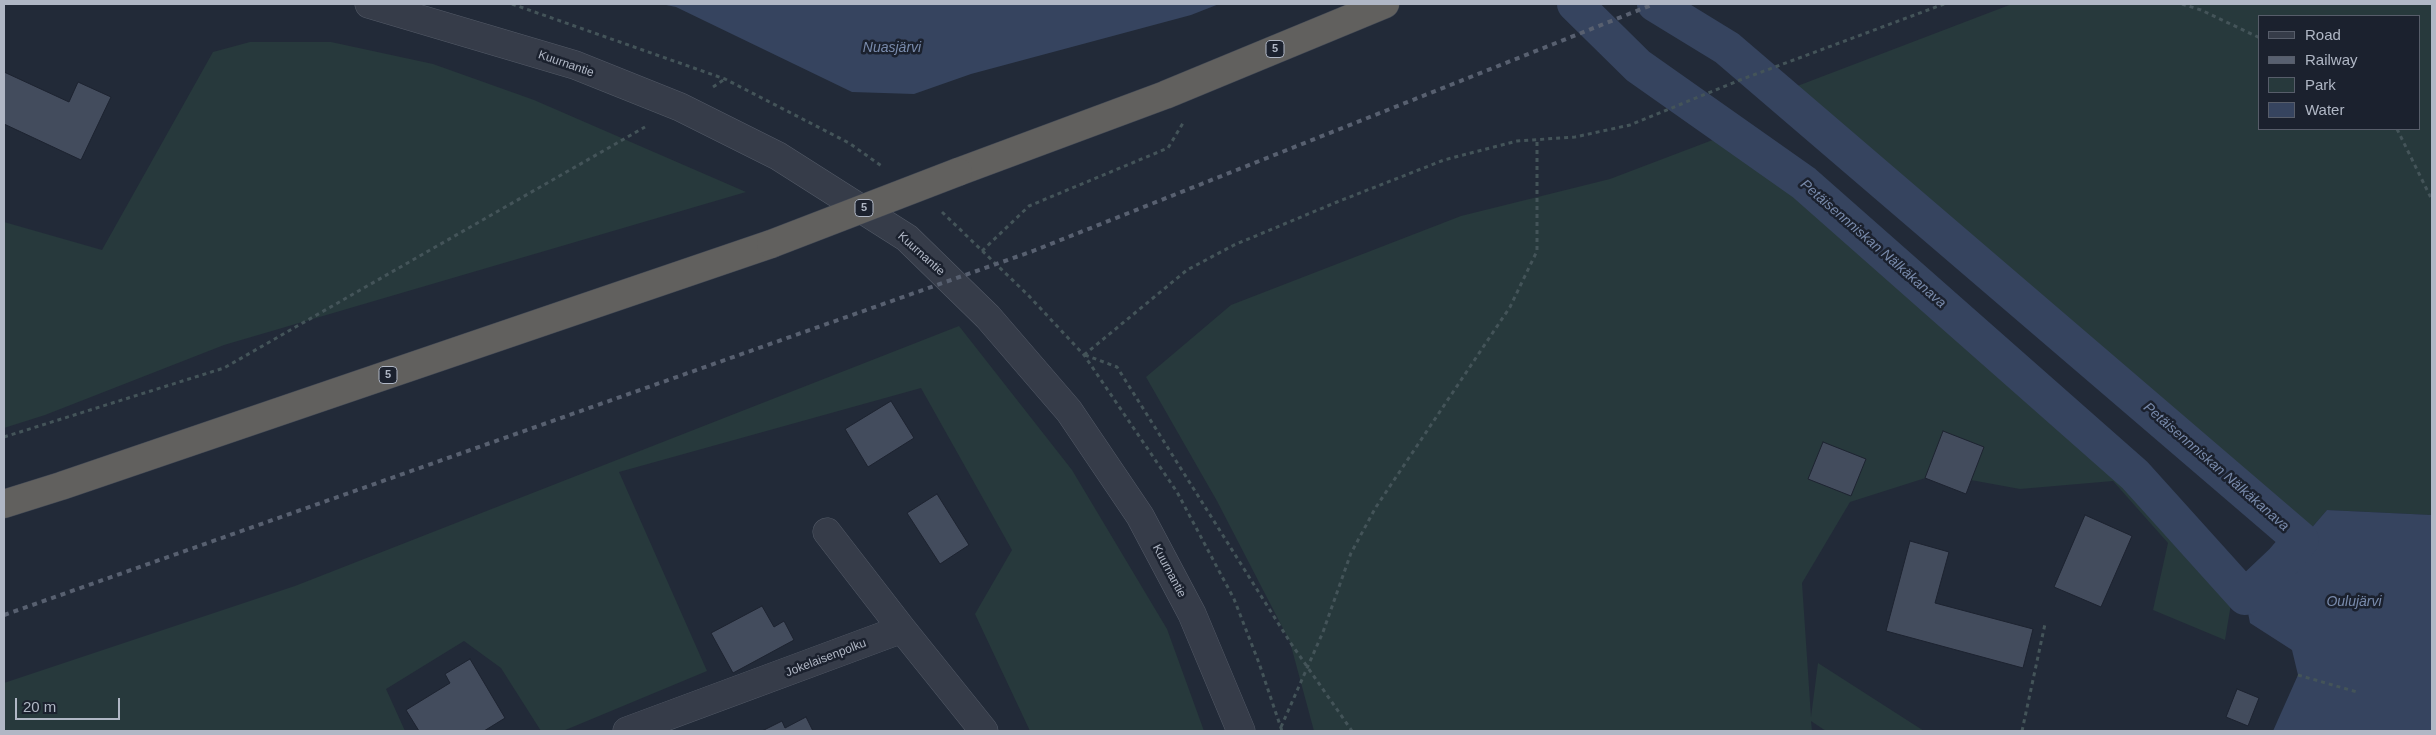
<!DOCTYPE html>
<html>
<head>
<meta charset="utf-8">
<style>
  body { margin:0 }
  #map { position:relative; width:2436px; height:735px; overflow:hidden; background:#222a38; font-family:Arial,sans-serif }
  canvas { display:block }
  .frame { position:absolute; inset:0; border:5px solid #b0b7c5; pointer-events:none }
  .legend { position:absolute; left:2258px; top:15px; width:162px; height:115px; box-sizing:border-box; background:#1b212e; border:1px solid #575d6a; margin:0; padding:6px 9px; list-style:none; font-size:15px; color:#b0b7c5 }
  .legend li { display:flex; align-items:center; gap:10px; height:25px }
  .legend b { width:25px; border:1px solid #575d6a }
  .scale { position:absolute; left:15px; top:698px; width:105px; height:22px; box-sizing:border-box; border:2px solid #b0b7c5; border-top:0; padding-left:6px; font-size:15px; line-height:18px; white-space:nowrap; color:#b0b7c5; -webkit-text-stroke:4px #1b212e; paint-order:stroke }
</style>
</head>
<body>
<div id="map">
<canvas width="2436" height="735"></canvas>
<div class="frame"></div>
<ul class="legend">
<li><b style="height:6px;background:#363c49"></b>Road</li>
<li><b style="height:6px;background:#586070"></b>Railway</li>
<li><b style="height:14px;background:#27393c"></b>Park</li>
<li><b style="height:14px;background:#36445f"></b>Water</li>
</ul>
<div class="scale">20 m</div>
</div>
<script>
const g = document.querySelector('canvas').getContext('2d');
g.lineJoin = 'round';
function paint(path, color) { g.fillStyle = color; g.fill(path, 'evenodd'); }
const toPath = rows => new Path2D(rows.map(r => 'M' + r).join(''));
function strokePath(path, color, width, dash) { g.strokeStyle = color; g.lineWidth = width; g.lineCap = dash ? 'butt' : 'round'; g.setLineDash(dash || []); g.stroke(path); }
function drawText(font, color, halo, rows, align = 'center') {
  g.font = font + ' Arial,sans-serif'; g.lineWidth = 5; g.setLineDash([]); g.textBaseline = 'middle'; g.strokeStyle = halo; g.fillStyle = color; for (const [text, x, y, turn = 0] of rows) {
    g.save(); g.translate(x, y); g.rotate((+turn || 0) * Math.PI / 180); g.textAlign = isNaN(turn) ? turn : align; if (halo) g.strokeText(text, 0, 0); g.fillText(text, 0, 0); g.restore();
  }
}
paint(toPath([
  [2012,4,2432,4,2432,515,2327,510,2301,540,1779,93],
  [2260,16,2420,16,2420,129,2260,129],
  [250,42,331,42,433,64,534,100,746,192,224,345,45,415,4,428,4,222,102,250,213,52],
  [1731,133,1804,183,2135,475,2234,586,2225,640,2153,610,2168,543,2113,481,2020,489,1938,474,1850,502,1802,583,1811,717,1818,663,1924,731,1826,731,1811,721,1812,731,1314,731,1290,642,1217,501,1146,377,1231,305,1461,216,1610,179],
  [959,326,1072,470,1167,629,1204,731,1030,731,975,614,1012,550,921,388,619,472,707,671,563,731,541,731,501,668,464,641,386,689,405,731,4,731,4,683,295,586]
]), '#27393c');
paint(toPath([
  [661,4,1219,4,1191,15,971,74,914,94,852,92,676,7],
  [2327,510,2432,515,2432,731,2273,731,2298,675,2292,650,2250,623,2245,597,2283,561]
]), '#36445f');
strokePath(toPath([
  [1575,4,1638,66,1804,183,2135,475,2245,597,2283,561,2301,540,1727,48,1655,4]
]), '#36445f', 36);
const building = toPath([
  [4,72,69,102,78,82,111,97,81,160,4,124,4,72],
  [891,401,914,438,868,467,845,429,891,401],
  [1943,431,1984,447,1966,494,1925,478,1943,431],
  [1823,442,1866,459,1851,496,1808,479,1823,442],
  [937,494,969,545,940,564,907,513,937,494],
  [2085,515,2132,536,2101,607,2054,587,2085,515],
  [1910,541,1949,552,1935,603,2033,629,2023,668,1886,631,1910,541],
  [762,606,774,627,784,621,794,640,733,673,711,633,762,606],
  [470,659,505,718,484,731,419,731,406,710,450,683,445,674,470,659],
  [2237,689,2259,698,2248,726,2226,717,2237,689],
  [806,717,813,731,762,731,782,721,785,728,806,717]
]);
paint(building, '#434c5d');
strokePath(building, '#1d2330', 1);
const minor = toPath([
  [827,532,902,629],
  [627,731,902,629,984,731]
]);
const tertiary = toPath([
  [369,4,575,65,680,107,778,156,907,238,988,317,1069,411,1140,516,1192,614,1241,731]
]);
const trunk = toPath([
  [958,172,1165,95,1385,4],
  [4,504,61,486,771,244]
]);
strokePath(minor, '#535a67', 29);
strokePath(tertiary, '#535a67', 29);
strokePath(trunk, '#404754', 29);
strokePath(toPath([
  [512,4,725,79,849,143,883,167],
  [2182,4,2201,10,2260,38],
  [713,87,725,79],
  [2397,129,2432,200],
  [942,212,1028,295,1084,355,1177,492,1234,599,1259,663,1282,731],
  [982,251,1029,206,1168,148,1183,123],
  [1084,355,1187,270,1234,245,1337,202,1444,160,1517,141,1575,137,1630,125,1740,80,1944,4],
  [1085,355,1117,367,1290,642,1352,731],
  [4,437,224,368,645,127],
  [2298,675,2357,692],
  [1281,727,1323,632,1351,553,1376,507,1510,307,1537,251,1537,139],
  [2022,731,2045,624]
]), '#445459', 3, [4, 4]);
strokePath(minor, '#363c49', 28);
strokePath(tertiary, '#363c49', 28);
strokePath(trunk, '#61605e', 28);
strokePath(toPath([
  [4,615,1033,251,1654,4]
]), '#586070', 4, [5, 5]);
const trunkBridge = toPath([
  [771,244,958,172]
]);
strokePath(trunkBridge, '#404754', 29, []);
strokePath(trunkBridge, '#61605e', 28);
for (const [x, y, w] of [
  [1275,49,18],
  [864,208,18],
  [388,375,18]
]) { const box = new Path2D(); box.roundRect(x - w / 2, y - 8.5, w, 17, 4); g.fillStyle = '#1b212e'; g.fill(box); strokePath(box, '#b0b7c5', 1); }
drawText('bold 11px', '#b0b7c5', null, [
  ["5",1275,49],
  ["5",864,208],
  ["5",388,375]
]);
drawText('12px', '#b0b7c5', '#1b212e', [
  ["Kuurnantie",566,64,19],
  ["Kuurnantie",921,254,42],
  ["Kuurnantie",1169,571,62],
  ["Jokelaisenpolku",826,658,-21]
]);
drawText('italic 14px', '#798bac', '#1b212e', [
  ["Nuasjärvi",892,48],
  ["Petäisennniskan Nälkäkanava",1873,244,41],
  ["Petäisennniskan Nälkäkanava",2216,467,41],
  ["Oulujärvi",2354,602]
]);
</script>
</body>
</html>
